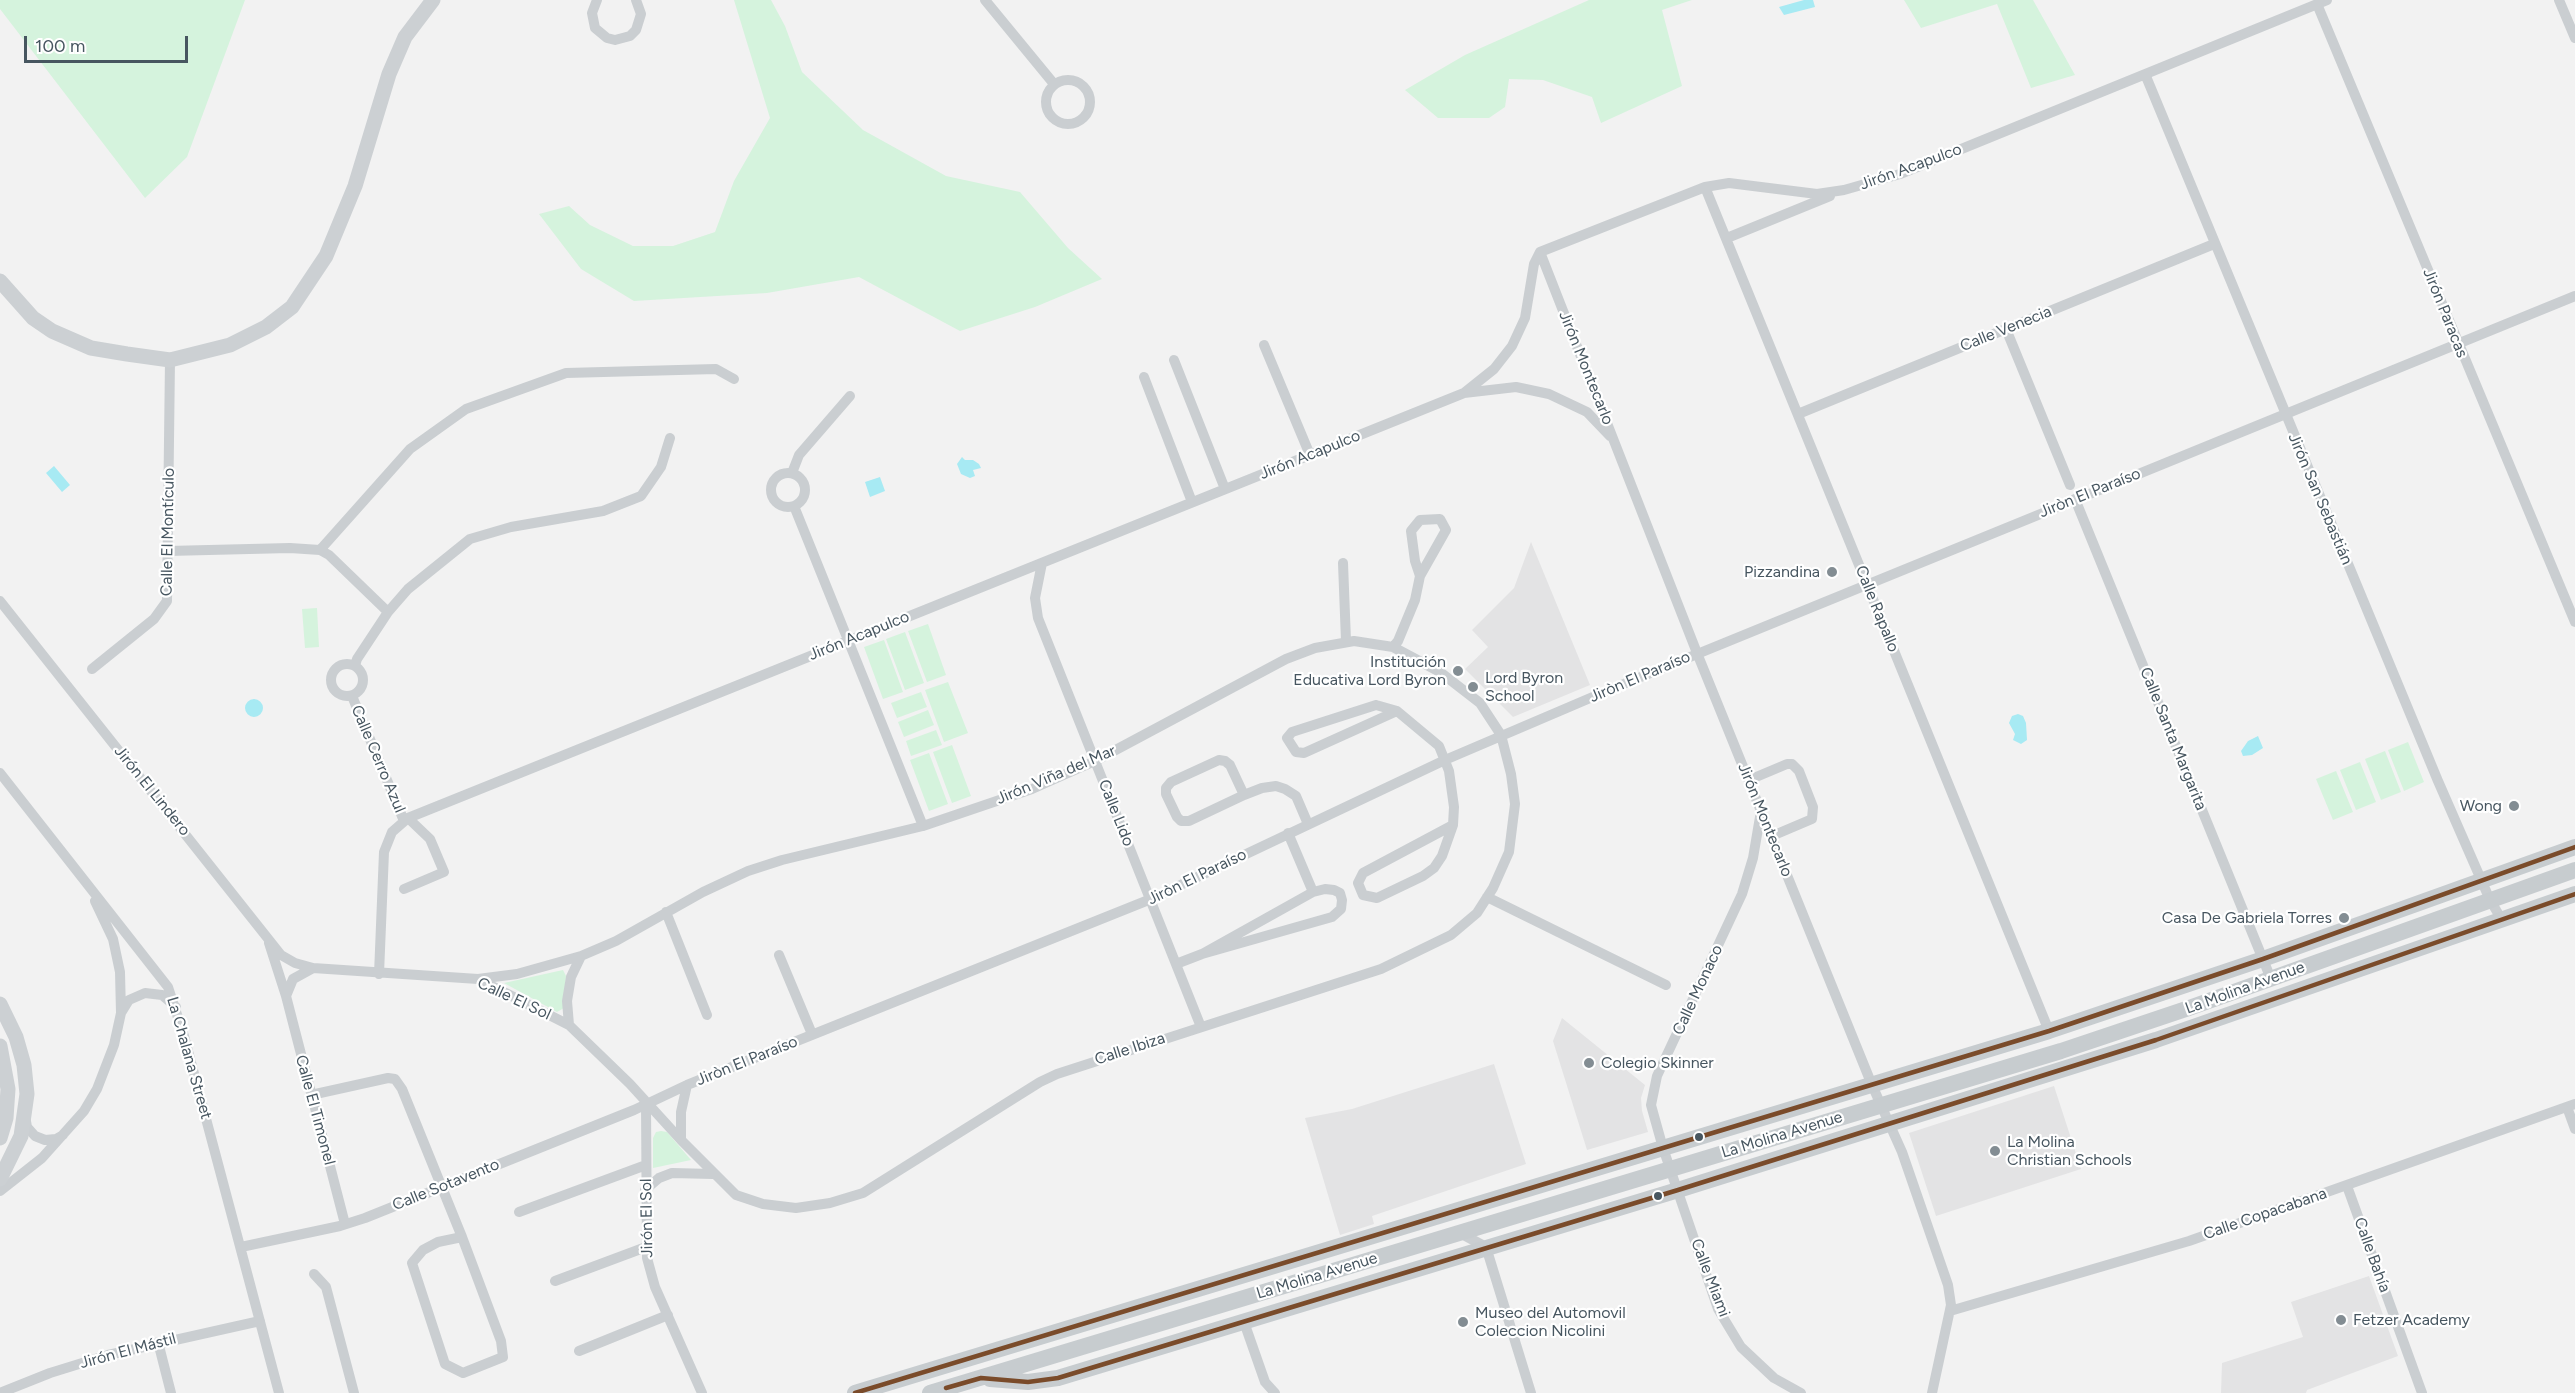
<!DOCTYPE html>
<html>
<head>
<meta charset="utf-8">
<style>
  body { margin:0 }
  #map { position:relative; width:2575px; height:1393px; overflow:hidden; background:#f2f2f2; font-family:Figtree,sans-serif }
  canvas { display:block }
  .scale { position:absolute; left:24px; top:36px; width:164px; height:27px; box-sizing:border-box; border:3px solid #475660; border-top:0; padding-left:8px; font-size:18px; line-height:21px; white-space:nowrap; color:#475660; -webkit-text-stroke:4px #fff; paint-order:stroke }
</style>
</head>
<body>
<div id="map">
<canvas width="2575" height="1393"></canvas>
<div class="scale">100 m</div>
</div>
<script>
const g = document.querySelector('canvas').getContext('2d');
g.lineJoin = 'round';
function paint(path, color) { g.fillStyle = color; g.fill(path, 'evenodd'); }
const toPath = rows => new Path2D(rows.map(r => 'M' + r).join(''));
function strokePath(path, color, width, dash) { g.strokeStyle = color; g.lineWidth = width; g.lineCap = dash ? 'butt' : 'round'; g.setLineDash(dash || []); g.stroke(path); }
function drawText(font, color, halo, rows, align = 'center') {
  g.font = font + ' Figtree,sans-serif'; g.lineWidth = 4.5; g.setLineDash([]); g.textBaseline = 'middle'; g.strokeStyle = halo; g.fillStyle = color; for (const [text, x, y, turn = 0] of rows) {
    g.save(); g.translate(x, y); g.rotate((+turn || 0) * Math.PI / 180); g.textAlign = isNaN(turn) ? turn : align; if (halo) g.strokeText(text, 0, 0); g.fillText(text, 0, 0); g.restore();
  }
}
paint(toPath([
  [1531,542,1590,685,1513,717,1465,669,1488,647,1472,630,1514,588],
  [1562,1018,1645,1085,1641,1098,1642,1111,1648,1132,1587,1150,1553,1041],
  [1494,1064,1526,1164,1372,1216,1374,1224,1340,1235,1305,1118,1352,1109],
  [2054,1086,2081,1169,1936,1216,1909,1133],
  [2369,1276,2398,1356,2307,1390,2306,1393,2221,1393,2222,1363,2303,1337,2291,1302]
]), '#e3e3e4');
paint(toPath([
  [0,0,245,0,187,157,145,198,0,9],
  [734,0,771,0,785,26,802,72,863,130,946,176,1020,192,1068,248,1102,279,1035,307,960,331,859,277,767,293,634,301,581,269,539,214,569,206,590,225,633,246,673,246,715,232,734,181,770,118],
  [1589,0,1692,0,1662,10,1682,86,1601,123,1592,97,1543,80,1509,79,1505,107,1489,118,1438,118,1405,90,1465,55],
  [1904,0,2033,0,2075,75,2031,88,1997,4,1921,28],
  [317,608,319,647,305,648,302,609],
  [928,624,946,675,927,682,908,631],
  [905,632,924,683,905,690,886,639],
  [884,640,903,692,883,699,864,647],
  [948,682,968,733,944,742,925,690],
  [921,692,927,707,897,718,891,703],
  [928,710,934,725,904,737,898,722],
  [936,730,942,745,911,756,906,741],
  [2408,742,2424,782,2404,791,2388,750],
  [952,745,971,796,952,803,933,752],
  [2385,751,2401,792,2381,800,2365,759],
  [929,753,948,804,929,811,910,760],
  [2360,762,2376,802,2356,810,2340,770],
  [2336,771,2353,812,2333,820,2316,779],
  [563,970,566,976,564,1008,557,1012,504,983],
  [661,1131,667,1132,691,1160,653,1168,653,1138,656,1132]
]), '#d5f3dd');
paint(toPath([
  [1804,0,1813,0,1815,7,1784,15,1779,7],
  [962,457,965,460,973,460,979,464,981,468,973,470,975,476,970,478,961,474,957,464],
  [54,466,70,485,62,492,46,473],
  [880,477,885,491,870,497,865,482],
  '245 708a9 9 0 1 1 18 0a9 9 0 1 1-18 0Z',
  [2018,714,2023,716,2026,723,2027,740,2021,744,2013,740,2015,734,2009,723,2012,716],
  [2258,736,2263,748,2252,755,2243,756,2241,751,2248,741]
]), '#a7eaf3');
strokePath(toPath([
  [597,0,592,13,595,28,607,38,615,40,630,36,636,30,641,14,636,0],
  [985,0,1054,84],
  [2559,0,2575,38],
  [2317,4,2575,622],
  [2145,74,2438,781,2490,900,2502,920],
  '1046 102a22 22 0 1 1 44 0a22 22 0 1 1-44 0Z',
  [1705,187,2049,1031],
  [1727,238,1830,196],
  [1540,252,1697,653,1872,1085,1902,1152,1948,1285,1951,1305,1932,1393],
  [2006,329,2070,485],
  [1264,345,1310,455],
  [1174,360,1225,489],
  [1144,377,1192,502],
  [1464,393,1516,387,1549,394,1587,412,1610,436],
  [1798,414,2214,244],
  '771 490a17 17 0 1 1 34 0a17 17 0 1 1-34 0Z',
  [792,473,799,455,850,396],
  [2075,499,2271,979],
  [794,506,923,826],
  [320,550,410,449,466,409,566,373,716,369,734,379],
  [168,551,290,548,320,550,329,555,388,612],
  [1042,563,1035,598,1038,618,1201,1027],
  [1343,563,1346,641],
  [0,601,281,955,295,963,313,968,478,979,569,1025,630,1084,681,1140,736,1195,763,1204,796,1208,830,1203,863,1193,1040,1082,1057,1074,1381,969,1451,935,1477,913,1493,888,1509,852,1515,804,1511,774,1501,735,1480,703,1440,672,1393,647,1354,641,1315,648,1286,659,1095,761,1032,789,923,826,782,860,748,871,703,892,616,941,581,956,571,977,567,1001,569,1025],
  [1393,647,1398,641,1415,600,1420,576,1446,530,1440,519,1420,520,1411,531,1415,561,1420,576],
  '331 680a16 16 0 1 1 32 0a16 16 0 1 1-32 0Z',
  [355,666,357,659,388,612,408,589,470,539,511,527,603,511,641,496,661,467,670,438],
  [92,669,154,619,167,601,170,360],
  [352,696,404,821],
  [1376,705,1397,711,1304,753,1296,752,1287,738,1292,732,1376,705],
  [1397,711,1439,746,1449,771,1454,807,1453,825,1442,856,1434,868,1423,876,1377,898,1363,895,1358,883,1363,873,1453,825],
  [1219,760,1225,761,1230,765,1244,795,1189,821,1181,821,1177,817,1166,794,1166,788,1171,782,1219,760],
  [0,773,168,987,184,1036,279,1393],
  [1749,780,1787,764,1792,764,1799,771,1813,807,1812,819,1772,836],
  [1244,795,1262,788,1276,786,1285,789,1296,796,1308,824],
  [1761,811,1753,858,1742,894,1657,1076,1651,1105,1663,1148,1718,1309,1741,1347,1774,1378,1801,1393],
  [1288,833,1313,892],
  [404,889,444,872,430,839,408,818],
  [1487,897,1666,985],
  [666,912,707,1015],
  [269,943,286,996,345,1224],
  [779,955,812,1034],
  [1176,964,1202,954,1313,892,1325,889,1334,890,1340,893,1342,900,1341,909,1332,917,1202,954],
  [379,974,384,852,392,832,408,818,1464,393,1494,369,1512,346,1525,318,1534,264,1540,252,1705,187,1729,183,1817,194,1844,190,1900,174,2327,0],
  [478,979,517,974,581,956],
  [286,996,293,979,313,968],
  [121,1013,129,1000,145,993,162,995,176,1007],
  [311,1095,388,1078,395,1079,402,1089,462,1237,501,1341,503,1357,463,1373,445,1364,412,1263,423,1250,438,1242,462,1237],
  [646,1103,647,1258,655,1287,702,1393],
  [2567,1107,2575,1129],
  [25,1116,27,1127,35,1136,45,1140,56,1139,63,1135],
  [681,1140,681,1112,687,1085],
  [2347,1186,2422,1393],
  [645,1190,659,1178,672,1173,713,1174],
  [0,1191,42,1158,84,1111,97,1089,114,1045,121,1013,120,972,113,939,95,901],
  [519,1212,646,1165],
  [1460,1233,1486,1247,1531,1393],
  [241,1247,340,1226,365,1218,634,1110,687,1085,1151,899,1445,760,1609,690,2575,296],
  [314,1274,326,1287,354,1393],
  [555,1281,646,1247],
  [1950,1311,2189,1241,2575,1104],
  [1244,1322,1265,1382,1275,1393],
  [158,1342,171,1393],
  [579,1351,668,1315],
  [0,1393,50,1373,108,1355,260,1321]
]), '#caced1', 10);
strokePath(toPath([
  [0,281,33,318,52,331,91,348,127,354,170,360,230,345,266,327,292,307,326,256,355,186,389,74,405,37,433,0],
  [0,1004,16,1037,24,1065,27,1094,21,1136,0,1179],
  [0,1046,8,1089,6,1118,0,1138]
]), '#ccd0d3', 15);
strokePath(toPath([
  [990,1379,1028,1382,1058,1378,1678,1190,2156,1040,2575,894],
  [855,1393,2049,1031,2263,959,2575,847],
  [930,1393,2061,1051,2189,1008,2575,870]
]), '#c7cccf', 16);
strokePath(toPath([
  [946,1388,981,1378,1028,1382,1058,1378,1678,1190,2156,1040,2575,894],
  [855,1393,2049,1031,2263,959,2575,847]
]), '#7a4b2a', 4.5);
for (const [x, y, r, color] of [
  [1832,572,6,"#838d93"],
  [1458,671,6,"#838d93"],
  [1473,687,6,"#838d93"],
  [2514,806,6,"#838d93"],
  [2344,918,6,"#838d93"],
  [1589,1063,6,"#838d93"],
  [1699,1137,5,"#475660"],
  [1995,1151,6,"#838d93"],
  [1658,1196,5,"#475660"],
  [2341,1320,6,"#838d93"],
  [1463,1322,6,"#838d93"]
]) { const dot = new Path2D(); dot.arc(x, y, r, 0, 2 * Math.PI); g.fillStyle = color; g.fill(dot); strokePath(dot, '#fff', 2); }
drawText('16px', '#475660', '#fff', [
  ["Jirón Acapulco",1911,167,-20],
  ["Jirón Paracas",2445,313,68],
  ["Calle Venecia",2006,329,-22],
  ["Jirón Montecarlo",1586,368,68],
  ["Jirón Acapulco",1310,455,-22],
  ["Jiròn El Paraíso",2090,493,-22],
  ["Jirón San Sebastián",2320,499,67],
  ["Calle El Montículo",168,532,-89],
  ["Calle Rapallo",1877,609,68],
  ["Jirón Acapulco",859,636,-22],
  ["Jiròn El Paraíso",1640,677,-23],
  ["Calle Santa Margarita",2173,739,68],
  ["Calle Cerro Azul",378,759,67],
  ["Jirón Viña del Mar",1056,775,-23],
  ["Jirón El Lindero",152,791,51],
  ["Calle Lido",1116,813,68],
  ["Jirón Montecarlo",1765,820,68],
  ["Jiròn El Paraíso",1197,877,-26],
  ["La Molina Avenue",2245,988,-20],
  ["Calle Monaco",1698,990,-65],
  ["Calle El Sol",514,999,25],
  ["Calle Ibiza",1130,1049,-18],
  ["La Chalana Street",189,1058,74],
  ["Jiròn El Paraíso",747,1061,-22],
  ["Calle El Timonel",315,1110,75],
  ["La Molina Avenue",1782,1135,-17],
  ["Calle Sotavento",446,1185,-22],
  ["Calle Copacabana",2265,1214,-19],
  ["Jirón El Sol",647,1218,-91],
  ["Calle Bahía",2372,1255,70],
  ["La Molina Avenue",1317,1276,-17],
  ["Calle Miami",1710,1278,69],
  ["Jirón El Mástil",128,1351,-15]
]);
drawText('16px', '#475660', '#fff', [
  ["Pizzandina",1820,572,"right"],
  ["Institución",1446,662,"right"],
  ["Educativa Lord Byron",1446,680,"right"],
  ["Lord Byron",1485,678],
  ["School",1485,696],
  ["Wong",2502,806,"right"],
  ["Casa De Gabriela Torres",2332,918,"right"],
  ["Colegio Skinner",1601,1063],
  ["La Molina",2007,1142],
  ["Christian Schools",2007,1160],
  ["Museo del Automovil",1475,1313],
  ["Coleccion Nicolini",1475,1331],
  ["Fetzer Academy",2353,1320]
], 'left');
</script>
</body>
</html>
